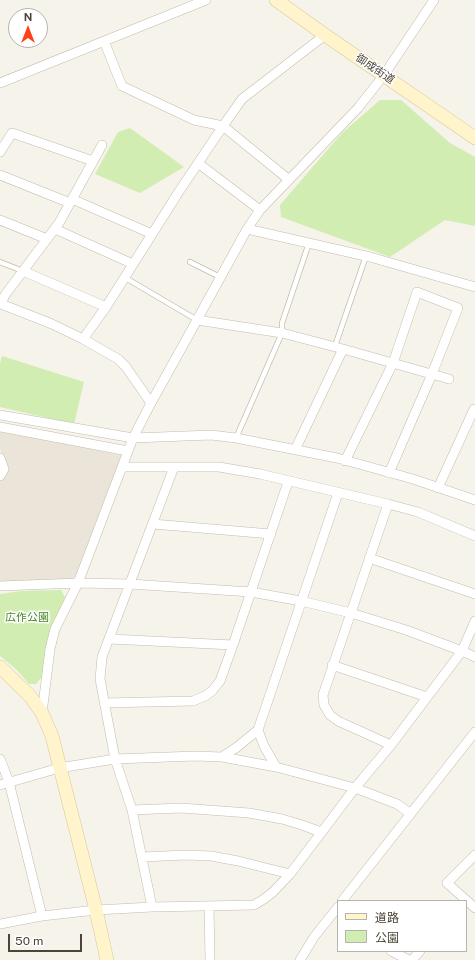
<!DOCTYPE html>
<html>
<head>
<meta charset="utf-8">
<style>
  body { margin:0 }
  #map { position:relative; width:475px; height:960px; overflow:hidden; background:#f6f3eb; font-family:"Public Sans","Noto Sans JP",sans-serif }
  canvas { display:block }
  .legend { position:absolute; left:337px; top:900px; width:130px; height:52px; box-sizing:border-box; background:#fff; border:1px solid #b7b4af; margin:0; padding:5px 7px; list-style:none; font-size:12px; color:#4c4438 }
  .legend li { display:flex; align-items:center; gap:8px; height:20px }
  .legend b { width:20px; border:1px solid #b7b4af }
  .north { position:absolute; left:8px; top:8px; width:40px; height:40px; box-sizing:border-box; background:#fff; border:1px solid #b7b4af; border-radius:50%; rotate:0deg; font-size:11px; font-weight:700; line-height:16px; text-align:center; color:#4c4438 }
  .north::after { content:''; display:block; margin:auto; width:14px; height:18px; background:#ff4019; clip-path:polygon(50% 0,100% 100%,50% 72%,0 100%) }
  .scale { position:absolute; left:8px; top:934px; width:74px; height:18px; box-sizing:border-box; border:2px solid #4c4438; border-top:0; padding-left:5px; font-size:12px; line-height:14px; white-space:nowrap; color:#4c4438; -webkit-text-stroke:3px #fff; paint-order:stroke }
</style>
</head>
<body>
<div id="map">
<canvas width="475" height="960"></canvas>
<ul class="legend">
<li><b style="height:5px;background:#fff4cc"></b>道路</li>
<li><b style="height:11px;background:#d1edb1"></b>公園</li>
</ul>
<div class="north">N</div>
<div class="scale">50 m</div>
</div>
<script>
const g = document.querySelector('canvas').getContext('2d');
g.lineJoin = 'round';
function paint(path, color) { g.fillStyle = color; g.fill(path, 'evenodd'); }
const toPath = rows => new Path2D(rows.map(r => 'M' + r).join(''));
function strokePath(path, color, width, dash) { g.strokeStyle = color; g.lineWidth = width; g.lineCap = dash ? 'butt' : 'round'; g.setLineDash(dash || []); g.stroke(path); }
function drawText(font, color, halo, rows, align = 'center') {
  g.font = font + ' "Public Sans","Noto Sans JP",sans-serif'; g.lineWidth = 3; g.setLineDash([]); g.textBaseline = 'middle'; g.strokeStyle = halo; g.fillStyle = color; for (const [text, x, y, turn = 0] of rows) {
    g.save(); g.translate(x, y); g.rotate((+turn || 0) * Math.PI / 180); g.textAlign = isNaN(turn) ? turn : align; if (halo) g.strokeText(text, 0, 0); g.fillText(text, 0, 0); g.restore();
  }
}
paint(toPath([
  [0,430,124,456,78,574,72,579,0,584,0,482,6,470,0,448]
]), '#ebe5d9');
paint(toPath([
  [380,100,401,100,450,143,475,157,475,226,445,220,390,257,281,217,280,205,342,133],
  [130,128,184,167,140,193,95,174,118,132],
  [2,356,84,382,74,424,0,407,0,364],
  [61,590,65,597,51,632,42,677,36,684,29,684,17,670,0,656,0,594,21,591]
]), '#d1edb1');
const lane = toPath([
  [0,262,23,271],
  [190,262,220,277],
  [124,277,197,320],
  [335,346,366,256],
  [236,438,282,333,282,323,309,243]
]);
const street = toPath([
  [104,41,122,86,194,120,223,126,288,179],
  [0,83,206,0],
  [102,145,59,223,5,295,1,304,52,324,83,339,118,359,126,367,151,403],
  [0,152,12,133,93,161],
  [198,163,260,210],
  [0,175,70,203],
  [72,199,152,234],
  [0,220,47,239],
  [55,229,133,264],
  [247,229,370,257,475,287],
  [23,271,106,307],
  [197,320,282,333,343,349,295,450],
  [83,339,106,307,178,193,223,126,242,99,325,35],
  [343,349,449,379],
  [0,415,133,438,211,435,236,438,337,458,413,479,475,500],
  [0,427,128,451],
  [0,458,4,469,0,476],
  [345,461,393,363,417,292,458,308,432,374,389,473],
  [123,467,219,467,260,474,388,504,418,512,475,536],
  [438,488,474,409,475,410],
  [388,504,323,695,324,705,330,715,338,721,391,745],
  [153,524,271,534],
  [369,558,475,594],
  [0,586,78,583,130,584,251,592,301,601,351,613,406,630,462,651,475,657],
  [110,639,233,645],
  [332,665,427,697],
  [104,703,193,701,205,696,212,691,220,681,233,645,288,482],
  [42,713,50,649,55,629,78,583,133,438,151,403,197,320,247,229,260,210,358,108,384,75,434,0],
  [258,730,264,746,276,767],
  [222,757,237,747,258,730,338,493],
  [0,759,9,782,42,916],
  [0,785,59,768,115,759,195,756,222,757,276,767,355,788,397,804,411,814],
  [132,810,181,808,249,813,282,819,302,825,321,832],
  [475,855,447,883,475,908],
  [142,857,186,855,211,856,238,861,290,874],
  [342,901,475,732],
  [209,906,210,960],
  [152,907,132,810,115,759,100,679,102,657,174,467],
  [0,924,42,916,96,910,152,907,254,905,264,899,273,892,290,874,355,788,391,745,462,651,475,621],
  [391,951,409,960],
  [300,960,314,937,338,907],
  [412,960,420,951]
]);
const secondary = toPath([
  [276,0,325,35,475,138],
  [0,667,30,696,42,713,52,736,96,910,107,960]
]);
strokePath(lane, '#c3bcac', 6);
strokePath(street, '#c3bcac', 10);
strokePath(secondary, '#dac997', 14);
strokePath(lane, '#fff', 4.5);
strokePath(street, '#fff', 9);
strokePath(secondary, '#fff4cc', 13);
drawText('11px', '#4c4438', '#fff', [
  ["御成街道",375,69,34]
]);
drawText('11px', '#478424', '#fff', [
  ["広作公園",27,618]
]);
</script>
</body>
</html>
